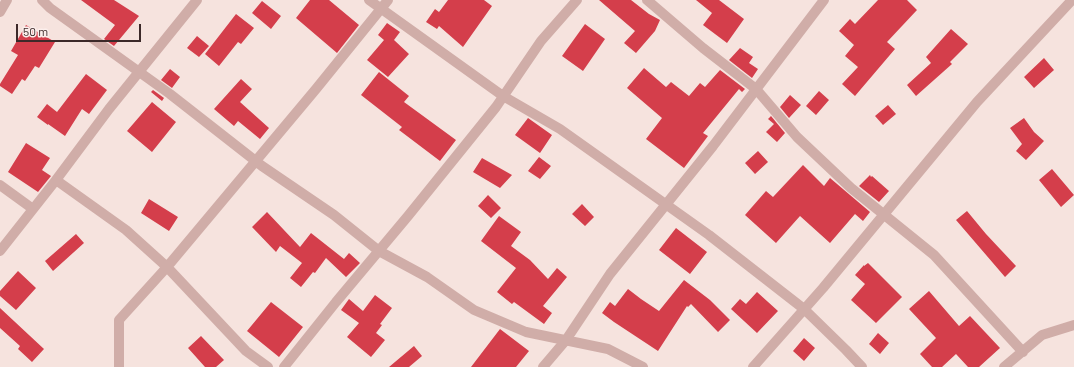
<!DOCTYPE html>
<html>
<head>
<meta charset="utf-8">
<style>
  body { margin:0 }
  #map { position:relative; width:1074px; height:367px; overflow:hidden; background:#f6e3de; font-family:Barlow,sans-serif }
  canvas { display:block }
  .scale { position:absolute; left:16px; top:24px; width:125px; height:18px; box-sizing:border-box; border:2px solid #3c2929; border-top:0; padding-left:5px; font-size:12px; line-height:14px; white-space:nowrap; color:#3c2929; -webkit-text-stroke:3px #fcefec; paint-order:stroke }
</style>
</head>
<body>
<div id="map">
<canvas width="1074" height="367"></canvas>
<div class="scale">50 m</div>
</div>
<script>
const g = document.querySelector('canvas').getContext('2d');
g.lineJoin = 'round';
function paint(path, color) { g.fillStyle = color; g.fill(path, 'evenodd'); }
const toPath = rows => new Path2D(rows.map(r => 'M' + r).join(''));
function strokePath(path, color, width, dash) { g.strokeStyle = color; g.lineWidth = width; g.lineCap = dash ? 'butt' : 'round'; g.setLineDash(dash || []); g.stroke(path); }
paint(toPath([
  [81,0,114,0,139,16,114,46,104,39,115,25],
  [310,0,329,0,359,25,337,53,296,18],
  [448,0,484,0,492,6,463,47,439,26,437,29,426,22,435,9,439,12],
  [599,0,631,0,649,14,660,20,655,31,636,53,624,43,635,31],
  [696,0,719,0,744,19,727,43,703,25,712,13],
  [878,0,907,0,917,10,887,42,895,49,855,96,842,84,858,67,845,56,854,45,839,31,850,19,855,24],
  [262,1,281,16,271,29,252,13],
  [236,14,254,28,241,44,238,42,219,66,205,54],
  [387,23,400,32,394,40,409,54,388,77,367,60,384,40,378,35],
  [585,24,605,39,583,71,562,56],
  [26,25,55,42,39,68,35,66,25,81,22,79,12,94,0,86,0,84,18,55,11,51],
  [951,29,968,44,950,62,952,64,916,96,907,85,931,63,926,57],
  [197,36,209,46,199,57,187,48],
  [740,48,753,57,749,63,758,69,752,78,729,60],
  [1044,58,1054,70,1034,88,1024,77],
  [644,68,666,87,671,82,689,96,700,83,705,87,720,70,745,89,742,92,739,89,703,133,708,136,684,168,646,139,662,118,627,88],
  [170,69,180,77,172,88,161,80],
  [379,72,409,96,404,102,456,140,440,161,399,130,402,127,361,95],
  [86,74,107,90,89,114,82,109,65,136,48,124,48,125,37,117,47,104,57,112],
  [241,79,252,89,240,102,269,128,260,139,238,121,234,126,214,109],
  [153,90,164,98,162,101,151,92],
  [819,91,829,100,816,115,806,106],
  [790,95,801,105,789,118,780,107],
  [152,102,176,122,152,152,127,131],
  [888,105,896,114,883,125,875,116],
  [771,116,785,133,777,142,766,132,774,124,768,119],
  [528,118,552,135,540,153,515,135],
  [1024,118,1034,132,1044,141,1026,160,1016,151,1022,144,1010,128],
  [26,143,50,158,42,170,51,176,38,192,8,172],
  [758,151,768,162,755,174,745,163],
  [539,157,551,166,540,179,528,171],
  [482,158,512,175,500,188,473,172],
  [803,165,824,186,830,178,870,212,863,221,855,214,830,243,800,216,776,243,745,215,766,191,773,197],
  [1052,169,1074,195,1061,207,1039,180],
  [870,175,871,177,872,176,889,191,879,202,859,186],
  [488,195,501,208,491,218,478,206],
  [149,199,178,217,169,231,141,213],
  [582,204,594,217,585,226,572,214],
  [967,211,986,234,1016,266,1005,277,956,220],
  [267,212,300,247,311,233,344,259,349,253,360,263,346,277,326,258,315,273,313,272,301,287,290,278,302,263,280,246,276,252,252,227],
  [499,216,521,232,511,246,530,260,548,279,557,268,567,277,543,306,552,313,544,324,514,302,512,304,497,292,516,268,481,241],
  [676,228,707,252,690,274,659,250],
  [76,234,84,243,53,271,45,261],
  [868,263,902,297,876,323,851,300,865,284,855,275,864,265,864,266],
  [18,271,36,288,16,310,0,296,0,291],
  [684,280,710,300,730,320,718,332,691,304,688,307,687,306,658,351,614,322,602,313,610,302,615,306,628,289,641,299,659,311],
  [929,291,959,326,970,316,1000,348,979,367,968,367,956,354,942,367,932,367,920,354,936,338,909,309],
  [757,292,778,311,757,333,731,309,740,299,746,304],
  [375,295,392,308,380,324,382,325,376,333,385,340,371,357,347,337,359,323,341,310,349,299,363,311],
  [271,302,303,327,279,357,247,331],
  [0,308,44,349,32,362,18,349,20,346,0,328],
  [500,329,529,351,516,367,471,367],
  [878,333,889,343,880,354,869,344],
  [201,336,224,360,216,367,205,367,188,348],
  [804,338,815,348,804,361,793,351],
  [414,346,422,356,409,367,389,367]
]), '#d43e4b');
strokePath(toPath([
  [42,0,50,8,170,94,262,166,334,215,379,251,427,277,474,310,526,332,608,349,643,367],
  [369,0,503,96,560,129,709,235,804,309,846,350,862,367],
  [647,0,703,48,756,89,797,137,851,188,934,255,1023,352],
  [0,12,7,0],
  [56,180,126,230,167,267,246,351,268,367],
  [0,185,33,209],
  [0,251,56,180,109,109,197,0],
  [119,367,119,320,167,267,316,89,388,0],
  [284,367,336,302,408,216,496,107,541,41,577,0],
  [543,367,566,340,610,274,713,146,824,0],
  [753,367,823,288,977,102,1072,0],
  [1004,367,1042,335,1074,325]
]), '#d0ada8', 10);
</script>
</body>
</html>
